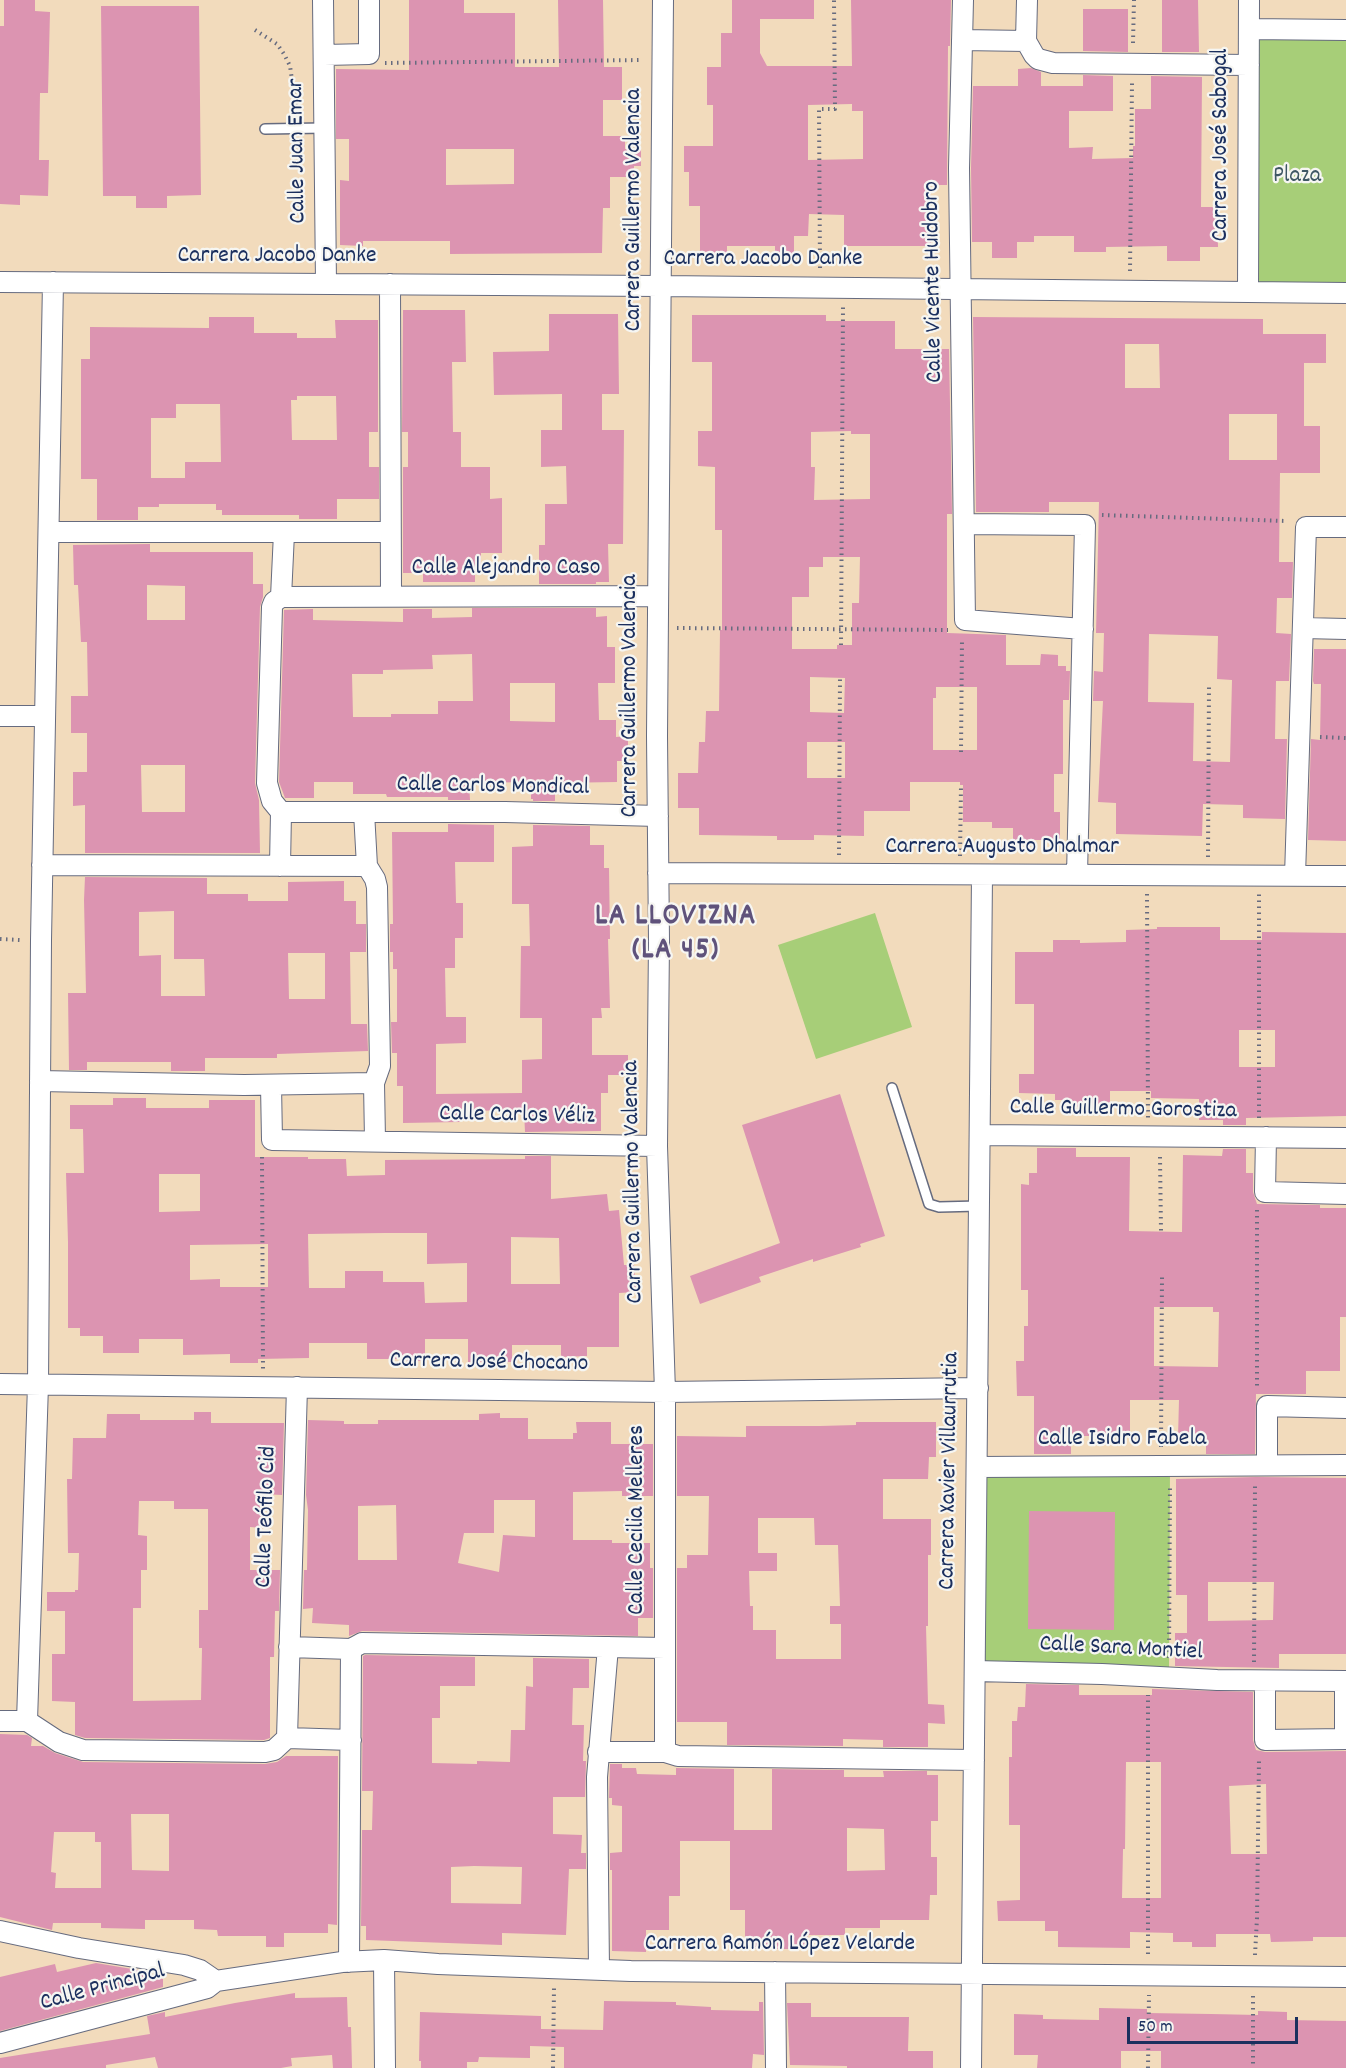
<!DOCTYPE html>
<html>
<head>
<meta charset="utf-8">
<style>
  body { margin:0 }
  #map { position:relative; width:1346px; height:2068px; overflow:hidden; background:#f2dbbc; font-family:Dekko,sans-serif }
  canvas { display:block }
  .scale { position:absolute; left:1127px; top:2017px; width:171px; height:27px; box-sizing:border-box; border:3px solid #1b2f5e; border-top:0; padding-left:8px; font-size:18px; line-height:21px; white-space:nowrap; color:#1b2f5e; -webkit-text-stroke:4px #f6f6f2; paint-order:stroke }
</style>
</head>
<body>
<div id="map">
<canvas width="1346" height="2068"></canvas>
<div class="scale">50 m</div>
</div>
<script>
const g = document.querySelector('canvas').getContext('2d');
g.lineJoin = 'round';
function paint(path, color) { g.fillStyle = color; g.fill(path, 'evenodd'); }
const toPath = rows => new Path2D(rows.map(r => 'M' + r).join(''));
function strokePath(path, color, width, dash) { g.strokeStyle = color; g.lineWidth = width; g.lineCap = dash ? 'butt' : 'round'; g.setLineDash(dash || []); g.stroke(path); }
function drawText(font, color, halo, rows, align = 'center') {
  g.font = font + ' Dekko,sans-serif'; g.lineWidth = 4.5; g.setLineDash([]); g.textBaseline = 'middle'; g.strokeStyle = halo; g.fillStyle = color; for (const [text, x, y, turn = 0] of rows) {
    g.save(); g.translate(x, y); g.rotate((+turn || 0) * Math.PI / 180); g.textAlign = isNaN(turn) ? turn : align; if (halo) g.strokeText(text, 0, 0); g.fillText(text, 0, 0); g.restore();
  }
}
paint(toPath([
  [1249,29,1346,30,1346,293,1248,291],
  [875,913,912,1027,816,1059,778,945],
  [1170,1466,1169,1677,975,1671,977,1467]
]), '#a7ce78');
paint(toPath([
  [4,0,35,0,35,11,50,12,48,93,40,93,39,160,49,160,48,196,20,195,20,205,0,204,0,26,4,26],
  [409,0,464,0,464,13,515,13,515,67,559,67,558,0,603,0,604,67,622,67,622,100,603,100,603,136,625,136,625,149,641,149,641,166,634,166,634,177,610,177,610,208,603,208,602,253,450,254,450,241,363,241,363,246,340,245,340,180,349,181,349,139,336,139,336,69,409,70],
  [446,149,514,149,514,184,446,185],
  [732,0,814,0,814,19,760,19,760,53,767,66,852,66,851,0,951,0,950,46,948,46,947,185,930,185,931,246,844,246,844,215,809,214,808,236,794,236,794,255,775,255,775,246,727,246,727,257,700,257,700,206,689,206,689,172,684,172,684,146,713,146,713,105,707,105,707,67,721,67,721,33,732,33],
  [852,104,852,111,863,111,863,159,808,160,808,105],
  [1162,0,1198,0,1199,52,1162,52],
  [101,6,199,6,201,195,167,196,167,208,136,208,136,196,103,196],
  [1083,9,1128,9,1128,52,1083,51],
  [1031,68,1041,72,1041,86,1083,86,1083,75,1113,76,1113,111,1069,111,1069,148,1093,147,1092,159,1133,158,1133,146,1135,146,1135,109,1151,109,1151,76,1202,77,1201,207,1217,207,1218,247,1200,247,1200,261,1167,261,1167,246,1106,247,1106,252,1074,252,1074,236,1034,236,1034,242,1017,242,1017,258,992,258,992,242,972,242,971,168,973,86,1018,86,1018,69],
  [403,310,465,310,466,362,452,362,453,432,461,432,461,467,490,467,490,499,502,498,502,553,481,553,481,572,475,572,475,582,423,582,423,573,403,573,403,467,408,467,408,432,402,432],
  [549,314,618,314,619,394,602,394,602,430,624,430,623,544,608,544,609,582,596,582,596,584,539,584,539,545,545,545,545,504,567,504,566,466,541,467,541,430,562,430,562,394,494,395,493,352,549,351],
  [692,315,826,315,826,321,895,321,895,349,949,349,952,514,947,514,947,633,1006,635,1006,665,1040,665,1041,654,1058,655,1058,666,1066,666,1066,671,1070,671,1069,700,1063,700,1063,774,1054,774,1054,812,1060,812,1060,840,1013,840,1013,828,992,828,992,822,963,822,963,785,960,785,960,782,910,782,910,811,864,811,864,836,814,835,814,840,777,840,777,836,699,835,699,808,678,808,678,773,698,773,699,742,705,742,706,711,719,711,720,630,722,630,722,530,715,530,715,467,698,466,698,431,712,431,712,362,692,362],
  [851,431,851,434,870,434,870,499,814,500,815,467,811,467,811,432],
  [823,557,860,557,859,603,852,603,852,645,837,645,837,649,792,649,792,597,809,597,809,567,823,567],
  [810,677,845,678,844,713,810,712],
  [936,687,977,687,977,750,933,750,933,698,936,698],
  [807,742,845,742,845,778,807,778],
  [209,317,254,317,254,333,297,333,297,338,336,338,335,320,378,320,378,432,369,432,369,467,379,467,379,499,337,499,337,519,299,519,299,515,222,515,222,510,216,510,216,504,159,504,159,507,138,507,138,520,97,520,97,479,81,479,81,359,90,359,90,327,209,328],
  [297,396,336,396,337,440,292,440,291,400,297,400],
  [176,404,220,404,221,462,185,462,185,478,151,478,151,418,176,418],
  [973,317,1263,319,1263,334,1326,334,1326,363,1304,363,1304,426,1320,426,1320,473,1280,473,1279,562,1293,562,1292,598,1277,598,1276,633,1291,634,1289,681,1276,681,1275,739,1287,739,1285,819,1243,818,1243,805,1203,804,1202,836,1116,834,1116,803,1098,802,1103,701,1093,701,1094,671,1103,672,1104,633,1096,633,1099,502,1049,502,1049,512,976,512],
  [1125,344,1159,344,1160,388,1125,388],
  [1229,414,1277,414,1277,460,1229,460],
  [1149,634,1218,636,1217,679,1232,680,1230,762,1193,761,1194,703,1148,702],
  [150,544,150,552,253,552,253,584,263,584,263,597,260,607,255,783,259,800,260,853,85,853,85,805,73,806,73,772,87,772,87,733,71,733,71,696,88,696,87,642,81,642,78,585,74,585,73,545],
  [147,585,185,586,185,620,147,620],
  [141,765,185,765,185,812,142,812],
  [472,608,596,608,596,617,607,616,607,647,615,647,615,683,598,683,599,720,616,720,616,737,628,736,628,761,617,761,617,782,555,783,555,801,533,801,533,799,531,799,531,782,469,783,470,800,448,800,448,797,387,797,386,794,353,794,353,782,314,782,314,798,285,798,279,782,284,610,313,609,313,620,403,622,403,609,432,609,432,618,472,617],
  [472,654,473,701,438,701,438,714,391,714,391,717,353,717,352,674,383,674,383,670,433,669,432,655],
  [510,683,555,683,555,722,510,721],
  [1314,649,1346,649,1346,841,1308,840,1311,739,1320,740,1321,684,1314,684,1313,681],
  [448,824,494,825,494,862,455,862,456,903,463,903,463,938,455,938,455,968,445,968,446,1017,466,1017,466,1043,436,1044,436,1094,522,1093,522,1060,542,1059,542,1018,520,1018,521,946,530,946,529,904,512,904,512,847,533,846,533,825,590,826,590,845,604,845,604,868,609,868,610,939,608,939,610,1008,601,1008,602,1018,592,1018,592,1055,628,1055,628,1075,608,1075,608,1093,601,1093,601,1131,525,1132,524,1110,460,1111,460,1122,403,1123,403,1086,397,1086,397,1053,392,1053,391,1022,397,1022,397,969,393,969,393,952,390,952,390,924,393,924,392,832,448,832],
  [85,877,207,878,207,894,248,894,248,901,288,901,288,882,344,881,344,901,356,901,356,924,366,924,366,952,350,952,351,1024,367,1024,368,1051,277,1054,277,1058,205,1058,205,1071,171,1071,171,1062,87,1062,87,1070,69,1070,68,993,86,993,84,900],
  [174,911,174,959,204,959,205,996,161,996,161,955,139,956,139,912],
  [288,953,325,953,325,999,289,999],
  [1157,927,1220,927,1220,940,1262,940,1262,932,1346,933,1346,1116,1246,1118,1246,1125,1223,1125,1223,1120,1199,1120,1199,1099,1151,1098,1151,1091,1110,1091,1110,1111,1085,1111,1085,1107,1069,1106,1069,1100,1055,1100,1055,1094,1019,1093,1019,1074,1034,1074,1034,1004,1015,1004,1015,952,1053,952,1053,940,1080,940,1080,943,1126,942,1126,930,1157,929],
  [1239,1030,1275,1030,1275,1067,1239,1067],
  [840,1094,885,1236,860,1244,861,1247,813,1262,813,1259,759,1277,761,1282,700,1304,690,1276,780,1243,742,1125],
  [113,1098,146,1098,146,1108,209,1108,209,1100,255,1100,255,1157,308,1157,308,1159,346,1159,347,1176,385,1175,385,1160,525,1159,525,1156,551,1156,551,1199,607,1194,609,1211,619,1210,624,1265,634,1265,636,1292,619,1293,619,1347,587,1347,587,1356,561,1357,561,1345,512,1345,512,1362,468,1362,468,1339,425,1339,425,1361,407,1361,407,1359,367,1359,367,1343,309,1343,309,1358,258,1359,258,1363,230,1363,230,1354,183,1355,183,1339,139,1339,139,1353,103,1353,103,1336,80,1336,80,1328,68,1328,68,1242,66,1173,84,1173,83,1129,70,1129,70,1105,113,1105],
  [159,1174,200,1174,200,1211,159,1212],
  [385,1233,427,1233,427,1264,467,1263,467,1302,425,1303,424,1282,383,1282,383,1271,345,1271,345,1288,309,1288,308,1234],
  [511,1237,559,1238,560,1284,511,1284],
  [268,1244,268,1287,220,1287,220,1279,190,1280,190,1245],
  [1037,1148,1076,1148,1076,1157,1130,1157,1129,1231,1182,1232,1183,1155,1222,1156,1223,1149,1246,1149,1246,1173,1253,1173,1253,1192,1257,1204,1320,1205,1320,1208,1346,1208,1346,1317,1340,1317,1340,1371,1306,1371,1306,1394,1256,1394,1255,1454,1206,1454,1206,1437,1178,1437,1179,1400,1130,1400,1130,1436,1071,1436,1071,1454,1034,1454,1034,1396,1017,1396,1016,1361,1024,1361,1024,1326,1028,1326,1028,1290,1021,1290,1021,1184,1029,1185,1029,1173,1037,1173],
  [1154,1307,1213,1307,1213,1312,1219,1312,1218,1367,1154,1366],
  [194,1412,211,1412,211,1423,284,1423,282,1495,262,1494,262,1528,250,1527,250,1570,280,1570,279,1611,275,1611,274,1657,270,1657,270,1738,264,1740,85,1738,75,1735,75,1702,52,1701,52,1654,65,1654,65,1611,47,1611,47,1592,75,1592,75,1590,78,1590,79,1553,68,1553,67,1479,72,1479,73,1438,106,1438,107,1414,140,1414,140,1420,194,1420],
  [139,1501,174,1501,174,1509,208,1509,208,1610,199,1610,199,1648,202,1648,201,1700,133,1701,133,1608,141,1608,141,1570,147,1570,147,1536,138,1535],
  [500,1413,500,1418,528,1418,528,1439,573,1439,573,1433,577,1433,576,1422,611,1422,611,1444,653,1444,653,1496,622,1496,622,1491,573,1492,573,1540,612,1540,612,1543,650,1543,650,1568,653,1568,653,1618,638,1618,638,1636,362,1631,349,1636,349,1625,312,1623,313,1608,303,1609,304,1570,307,1570,308,1510,306,1495,308,1420,344,1421,344,1424,378,1424,378,1420,479,1420,479,1414],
  [494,1500,535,1500,535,1537,503,1535,499,1572,458,1563,464,1533,494,1533],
  [396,1505,397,1560,358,1560,358,1506],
  [856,1422,936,1422,936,1457,929,1457,928,1479,883,1479,883,1519,931,1519,931,1555,928,1555,928,1626,926,1626,928,1704,944,1705,945,1724,928,1723,928,1747,883,1747,883,1740,843,1739,843,1746,727,1745,727,1722,677,1722,677,1568,687,1568,687,1555,708,1555,709,1496,677,1496,677,1436,746,1437,746,1426,820,1426,856,1425],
  [758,1518,814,1518,815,1545,838,1545,840,1606,830,1606,830,1624,841,1624,841,1659,776,1659,776,1630,753,1630,753,1606,750,1606,749,1571,777,1571,777,1553,758,1553],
  [1256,1477,1346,1478,1346,1654,1279,1654,1279,1668,1175,1666,1175,1633,1187,1633,1187,1595,1176,1595,1176,1479],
  [1208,1582,1274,1582,1273,1620,1208,1621],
  [1029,1511,1115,1512,1114,1630,1028,1629],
  [365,1655,475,1657,475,1686,440,1686,440,1718,432,1718,432,1763,477,1764,477,1761,510,1762,511,1730,525,1730,526,1686,533,1687,533,1658,589,1659,589,1688,573,1688,572,1725,584,1725,583,1761,586,1761,585,1797,553,1797,553,1834,582,1835,581,1853,586,1853,586,1869,569,1869,566,1935,502,1933,502,1945,366,1940,366,1926,361,1926,362,1830,372,1830,373,1791,362,1791,363,1656],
  [474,1866,522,1867,521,1904,451,1903,451,1867],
  [1026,1684,1079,1685,1079,1695,1152,1695,1152,1689,1253,1692,1253,1740,1256,1750,1265,1752,1346,1751,1346,1937,1313,1937,1313,1941,1271,1942,1270,1934,1216,1934,1216,1947,1192,1947,1192,1942,1173,1942,1173,1933,1130,1932,1130,1948,1058,1947,1058,1931,1045,1931,1045,1921,998,1921,997,1901,1020,1900,1020,1825,1009,1825,1009,1757,1012,1757,1012,1721,1017,1721,1018,1707,1025,1707],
  [1126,1762,1161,1762,1161,1898,1122,1898,1123,1849,1125,1849],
  [1266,1784,1267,1854,1231,1854,1229,1786],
  [0,1734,27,1735,32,1738,31,1746,43,1746,55,1753,83,1762,265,1764,277,1762,286,1756,338,1756,337,1925,328,1924,328,1933,284,1933,284,1947,266,1947,266,1936,218,1936,217,1930,194,1929,194,1920,145,1920,145,1929,101,1928,101,1923,53,1923,52,1930,0,1917],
  [131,1814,169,1814,169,1871,132,1870],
  [54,1832,95,1832,95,1842,101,1842,101,1888,55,1888,56,1873,51,1872],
  [610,1764,622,1764,622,1768,636,1768,637,1774,676,1775,676,1768,734,1769,734,1830,772,1830,772,1769,844,1770,844,1777,884,1777,883,1771,927,1771,927,1775,938,1775,938,1821,931,1821,931,1857,937,1857,937,1895,930,1895,929,1920,880,1920,880,1928,845,1928,845,1935,808,1935,808,1949,745,1949,745,1910,730,1910,730,1841,680,1841,680,1896,669,1896,669,1930,646,1930,646,1952,612,1951,612,1870,610,1870,610,1853,622,1852,622,1806,612,1805,612,1798,609,1798],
  [847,1828,884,1829,885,1870,847,1871],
  [96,1963,144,1971,144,1975,163,1979,163,1987,0,2031,0,1977,55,1964,57,1972],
  [295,1993,295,1998,347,1997,348,2027,351,2027,352,2068,333,2068,332,2055,291,2058,292,2066,281,2068,158,2068,155,2057,106,2065,106,2068,0,2068,0,2058,150,2034,147,2016,165,2012,165,2017,235,2003],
  [604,2001,676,2002,676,2005,711,2007,711,2010,759,2011,759,2002,763,2002,764,2055,753,2054,752,2068,564,2068,564,2047,530,2046,530,2058,479,2057,478,2062,467,2062,467,2068,421,2068,421,2061,419,2061,420,2012,541,2016,541,2029,603,2030],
  [787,2003,811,2003,811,2017,909,2017,908,2051,933,2051,933,2068,847,2068,847,2066,790,2065],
  [1099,2008,1147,2009,1147,2013,1211,2014,1258,2015,1258,2011,1287,2012,1287,2020,1346,2021,1346,2068,1161,2068,1161,2051,1121,2051,1121,2068,1037,2068,1038,2055,1014,2055,1014,2014,1043,2015,1043,2019,1099,2020]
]), '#dc94b1');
const service = toPath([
  [265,129,324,128],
  [892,1088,929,1204,939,1207,979,1206]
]);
const minor = toPath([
  [323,0,326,283],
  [663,0,657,736,659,941,657,1146,665,1392,665,1752],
  [963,0,959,168,965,620,1083,629],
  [1249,29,1346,30],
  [962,40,1026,41],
  [1026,41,1034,55,1038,59,1053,63,1249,65],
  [1026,41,1027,0],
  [324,55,369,54,369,0],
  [0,282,661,286,1346,293],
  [390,284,391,596],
  [1248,291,1249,0],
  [964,524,1085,525,1077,875],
  [49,532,390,532],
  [281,597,658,596],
  [281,597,284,533],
  [1303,628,1346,629],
  [0,716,45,716],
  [281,812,505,812,658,816],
  [281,812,272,801,267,783,272,607,274,602,281,597],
  [364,812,367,866],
  [42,865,367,866],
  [280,866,281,812],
  [367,866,375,879,377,887,380,1066,374,1083,375,1140],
  [658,873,1346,876],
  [1295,876,1306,527,1346,527],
  [40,1081,244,1085,374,1083],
  [271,1085,272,1140,657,1146],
  [980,1135,1346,1138],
  [1266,1137,1265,1192,1346,1194],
  [0,1384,665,1392,978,1388],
  [1267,1465,1267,1406,1346,1408],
  [977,1467,1346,1465],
  [289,1647,351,1649],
  [351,1649,362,1643,665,1648],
  [975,1671,1102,1674,1217,1680,1345,1681,1345,1739],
  [1265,1681,1265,1740,1346,1739],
  [0,1721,27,1721],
  [27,1721,38,1385,41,940,53,282],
  [27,1721,59,1742,83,1750,265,1752,274,1750,287,1738],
  [287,1738,297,1387],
  [287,1738,351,1740],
  [598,1752,665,1752,678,1756,974,1760],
  [0,1931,79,1948,184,1965,200,1970,216,1981],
  [384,1960,385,2068],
  [349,1962,351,1649],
  [599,1970,597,1777,608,1647],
  [775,1972,776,2068],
  [216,1981,342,1962,384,1960,438,1964,631,1971,1346,1977],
  [0,2043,207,1988,216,1981],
  [971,2068,982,875]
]);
strokePath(service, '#666b7f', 12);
strokePath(minor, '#666b7f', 22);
strokePath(toPath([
  [255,30,277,44,284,54,290,66,297,114],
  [1133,43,1134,0],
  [385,63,642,60],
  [820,268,819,109,835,109,834,0],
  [1130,271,1132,83],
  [1102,515,1287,521],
  [677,628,948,630],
  [841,645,843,307],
  [1320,737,1346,738],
  [961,752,962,639],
  [839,855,840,676],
  [960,856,961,785],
  [1208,857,1209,686],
  [1147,894,1148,1118],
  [0,939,20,940],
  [1259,1118,1259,894],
  [262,1157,263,1369],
  [1160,1157,1161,1231],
  [1257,1210,1257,1389],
  [1161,1447,1162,1275],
  [1169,1658,1170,1486],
  [1254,1662,1255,1486],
  [1148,1954,1148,1695],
  [1255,1955,1257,1918,1259,1759],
  [1253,1996,1253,2068],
  [553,2068,554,1988],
  [1148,2068,1149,1995]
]), '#666b7f', 4, [1.5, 4.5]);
strokePath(service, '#fff', 9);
strokePath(minor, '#fff', 20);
drawText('24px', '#1b2f5e', '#f6f6f2', [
  ["Carrera José Sabogal",1223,145,-90],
  ["Calle Juan Emar",299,151,-91],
  ["Carrera Guillermo Valencia",636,210,-90],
  ["Carrera Jacobo Danke",277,258],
  ["Carrera Jacobo Danke",763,261],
  ["Calle Vicente Huidobro",935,282,-91],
  ["Calle Alejandro Caso",506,570],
  ["Carrera Guillermo Valencia",632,696,-90],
  ["Calle Carlos Mondical",493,788,1],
  ["Carrera Augusto Dhalmar",1002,849],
  ["Calle Guillermo Gorostiza",1123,1111,1],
  ["Calle Carlos Véliz",517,1117,1],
  ["Carrera Guillermo Valencia",635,1182,-91],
  ["Carrera José Chocano",489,1364,1],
  ["Calle Isidro Fabela",1122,1441],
  ["Carrera Xavier Villaurrutia",951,1471,-89],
  ["Calle Teófilo Cid",268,1517,-88],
  ["Calle Cecilia Melleres",639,1520,-90],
  ["Calle Sara Montiel",1121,1650,3],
  ["Carrera Ramón López Velarde",780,1946],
  ["Calle Principal",103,1989,-15]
]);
drawText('24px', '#3e5764', '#f6f6f2', [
  ["Plaza",1297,178]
]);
g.letterSpacing = '1.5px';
drawText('bold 30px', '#5f527b', '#f6f6f2', [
  ["LA LLOVIZNA",676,919],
  ["(LA 45)",676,953]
]);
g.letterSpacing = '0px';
</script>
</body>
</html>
